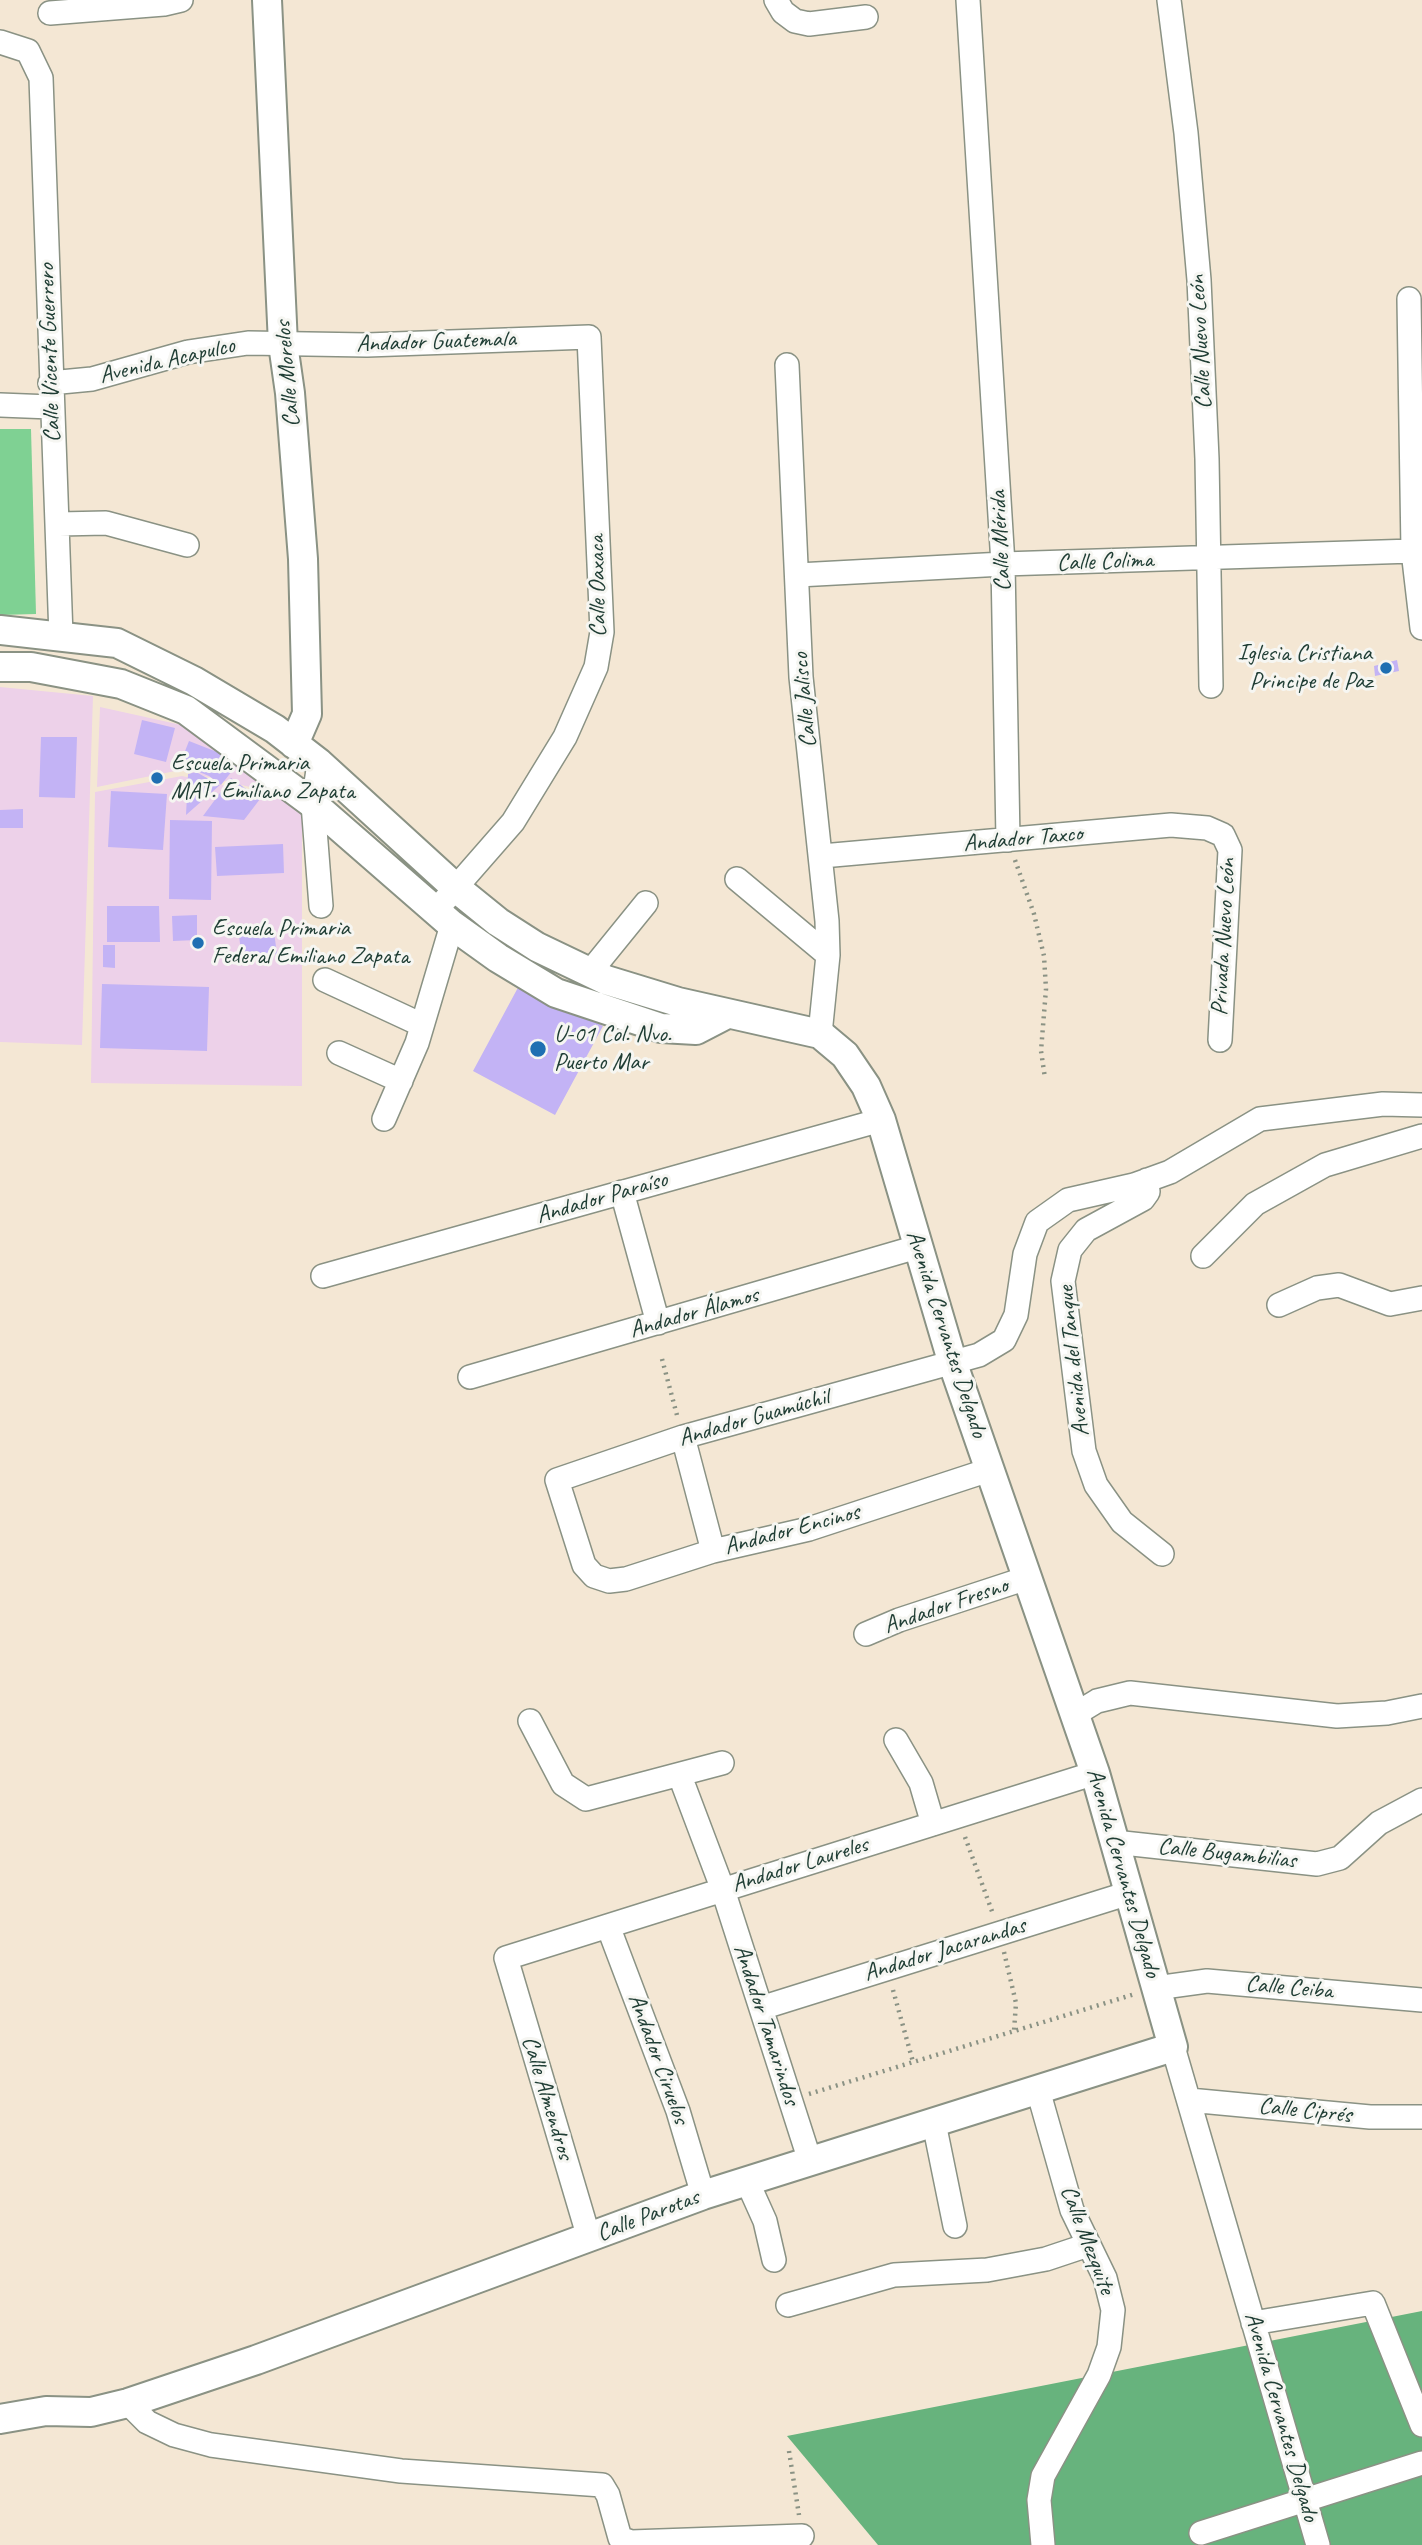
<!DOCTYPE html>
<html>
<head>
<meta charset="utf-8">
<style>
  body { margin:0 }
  canvas { display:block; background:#f4e7d4 }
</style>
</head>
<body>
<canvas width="1422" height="2545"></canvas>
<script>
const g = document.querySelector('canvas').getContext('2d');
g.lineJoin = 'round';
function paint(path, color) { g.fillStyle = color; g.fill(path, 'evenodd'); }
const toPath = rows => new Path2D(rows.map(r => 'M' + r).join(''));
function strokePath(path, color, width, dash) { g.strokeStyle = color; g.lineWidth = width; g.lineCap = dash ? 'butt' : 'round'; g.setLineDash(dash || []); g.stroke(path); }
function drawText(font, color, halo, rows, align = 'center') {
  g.font = font + ' Caveat,sans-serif'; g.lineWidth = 6; g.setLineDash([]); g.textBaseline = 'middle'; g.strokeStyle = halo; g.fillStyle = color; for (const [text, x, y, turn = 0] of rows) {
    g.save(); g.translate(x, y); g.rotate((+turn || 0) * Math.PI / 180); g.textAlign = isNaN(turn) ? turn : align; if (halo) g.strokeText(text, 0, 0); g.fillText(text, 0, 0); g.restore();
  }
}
paint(toPath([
  [0,687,93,696,82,1045,0,1042],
  [100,707,186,726,295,798,180,770,97,787],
  [182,776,302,803,302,1086,91,1083,95,792]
]), '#edd1e9');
paint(toPath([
  [0,429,31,429,36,614,0,615]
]), '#7fd193');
paint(toPath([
  [1422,2311,1422,2545,878,2545,787,2436]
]), '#67b37d');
paint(toPath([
  [1397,660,1399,671,1375,676,1374,666],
  [142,720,175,728,166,762,134,754],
  [41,737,77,737,75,798,39,797],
  [189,741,240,761,221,785,209,776,180,764],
  [196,772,220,785,186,815,188,774],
  [231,778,260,799,244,820,203,816],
  [111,791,167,794,163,850,108,847],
  [23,809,23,828,0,828,0,810],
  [170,820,212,821,211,900,169,899],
  [283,844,284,873,217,876,215,847],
  [107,906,159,906,160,942,107,942],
  [197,915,197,940,173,941,172,916],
  [274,932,277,954,242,958,239,936],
  [103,945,115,945,115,968,103,967],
  [521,982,603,1026,555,1115,473,1071],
  [102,984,209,987,207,1051,100,1048]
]), '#c3b3f5');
const minor = toPath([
  [776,0,783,12,795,21,809,24,866,17],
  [968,0,1003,564,1008,840],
  [1169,0,1186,133,1199,280,1207,459,1211,686],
  [50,13,164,4,181,0],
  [0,42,28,51,41,78,61,636],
  [1409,299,1413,551,1422,628],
  [787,365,801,677,827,921,828,955,820,1034],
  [50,383,92,379,188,352,248,343,367,345,589,337,602,632,596,667,565,737,513,822,444,901],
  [0,405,51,407],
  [59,524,106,523,187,545],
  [798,575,1003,564,1413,551],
  [319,763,313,804,321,906],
  [822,856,1171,825,1207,828,1223,835,1230,850,1220,1040],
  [737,879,828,955],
  [590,972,646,903],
  [325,980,422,1025],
  [339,1053,401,1081],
  [384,1119,417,1043,452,925],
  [1147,1180,1148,1192,1143,1199,1086,1230,1070,1250,1063,1281,1084,1451,1096,1485,1122,1522,1162,1554],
  [622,1192,658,1323],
  [1203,1256,1255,1204,1325,1165,1422,1136],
  [323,1276,881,1120],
  [1279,1305,1317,1288,1339,1285,1390,1304,1422,1298],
  [470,1377,917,1247],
  [683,1437,713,1551],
  [989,1470,809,1529,713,1551,626,1579,609,1581,594,1576,584,1565,557,1480,683,1437,979,1355,1004,1340,1016,1315,1025,1254,1037,1222,1068,1200,1134,1185,1170,1172,1260,1119,1383,1104,1422,1105],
  [866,1634,899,1620,1027,1578],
  [1074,1715,1097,1701,1130,1693,1337,1716,1387,1713,1422,1706],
  [530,1721,563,1784,586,1799,722,1763],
  [896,1740,921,1783,933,1824],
  [680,1776,723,1890,810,2161],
  [1114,1842,1317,1864,1340,1858,1379,1823,1422,1800],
  [608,1926,678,2111,703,2195],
  [1156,1988,1207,1981,1422,2000],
  [761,2008,1129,1893],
  [1173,2047,1318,2545],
  [1038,2090,1072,2210,1105,2278,1113,2310,1109,2347,1099,2375,1043,2476,1039,2500,1043,2545],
  [1189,2100,1370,2117,1422,2117],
  [934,2123,955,2226],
  [747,2181,765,2221,774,2260],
  [589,2238,506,1958,1095,1773],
  [788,2305,894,2275,987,2270,1046,2259,1088,2245],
  [1253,2323,1373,2303,1422,2425],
  [128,2403,147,2422,174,2435,211,2445,401,2471,602,2485,608,2495,620,2538,631,2542,802,2536],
  [1201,2533,1422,2463]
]);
const tertiary = toPath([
  [267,0,283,344,290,393,303,559,307,714,294,744],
  [0,630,117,643,194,681,275,729,319,763,456,888,498,922,537,947,606,980,678,1002,820,1034,845,1055,866,1086,881,1120,953,1364,1095,1773,1173,2047,703,2195,256,2360,128,2403,91,2412,46,2411,0,2419],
  [0,667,31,667,121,684,186,710,313,804,452,925,498,958,556,993,661,1028,696,1030,725,1015]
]);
strokePath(minor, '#8a9284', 26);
strokePath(tertiary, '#8a9284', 32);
strokePath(toPath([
  [1015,860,1034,914,1044,956,1046,989,1041,1051,1045,1078],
  [662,1359,678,1419],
  [965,1837,993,1914],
  [1004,1952,1016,2003,1014,2031],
  [893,1990,913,2062],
  [809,2094,1135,1994],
  [789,2451,799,2515]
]), '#8a9284', 4.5, [2, 5]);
strokePath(minor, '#fff', 23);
strokePath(tertiary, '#fff', 28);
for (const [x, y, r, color] of [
  [1386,668,7,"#1f6fb2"],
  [157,778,7,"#1f6fb2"],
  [198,943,7,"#1f6fb2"],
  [538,1049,9,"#1f6fb2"]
]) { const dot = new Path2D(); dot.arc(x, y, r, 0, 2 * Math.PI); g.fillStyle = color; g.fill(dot); strokePath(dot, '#f6f6f2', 2.5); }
drawText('24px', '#1f3d34', '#f6f6f2', [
  ["Andador Guatemala",436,342,-2],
  ["Calle Nuevo León",1201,342,-93],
  ["Calle Vicente Guerrero",50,353,-92],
  ["Avenida Acapulco",167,361,-13],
  ["Calle Morelos",288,374,-95],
  ["Calle Mérida",1001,541,-93],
  ["Calle Colima",1105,562,-2],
  ["Calle Oaxaca",598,586,-91],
  ["Calle Jalisco",805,700,-95],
  ["Andador Taxco",1023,839,-5],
  ["Privada Nuevo León",1224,937,-87],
  ["Andador Paraíso",602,1198,-16],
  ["Andador Álamos",694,1313,-16],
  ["Avenida Cervantes Delgado",946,1334,72],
  ["Avenida del Tanque",1074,1361,-96],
  ["Andador Guamúchil",754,1418,-16],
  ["Andador Encinos",792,1530,-15],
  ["Andador Fresno",946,1606,-19],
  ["Calle Bugambilias",1227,1854,6],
  ["Andador Laureles",800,1865,-17],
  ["Avenida Cervantes Delgado",1123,1873,74],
  ["Andador Jacarandas",945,1950,-17],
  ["Calle Ceiba",1289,1988,5],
  ["Andador Tamarindos",766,2025,72],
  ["Andador Ciruelos",658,2059,70],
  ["Calle Almendros",547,2098,73],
  ["Calle Ciprés",1305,2111,6],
  ["Calle Parotas",648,2216,-21],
  ["Calle Mezquite",1087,2240,69],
  ["Avenida Cervantes Delgado",1281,2417,74]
]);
drawText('24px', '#1f3d34', '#f6f6f2', [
  ["Iglesia Cristiana",1372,654,"right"],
  ["Principe de Paz",1372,682,"right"],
  ["Escuela Primaria",171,764],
  ["MAT. Emiliano Zapata",171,792],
  ["Escuela Primaria",212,929],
  ["Federal Emiliano Zapata",212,957],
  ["U-01 Col. Nvo.",554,1035],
  ["Puerto Mar",554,1063]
], 'left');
</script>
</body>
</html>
